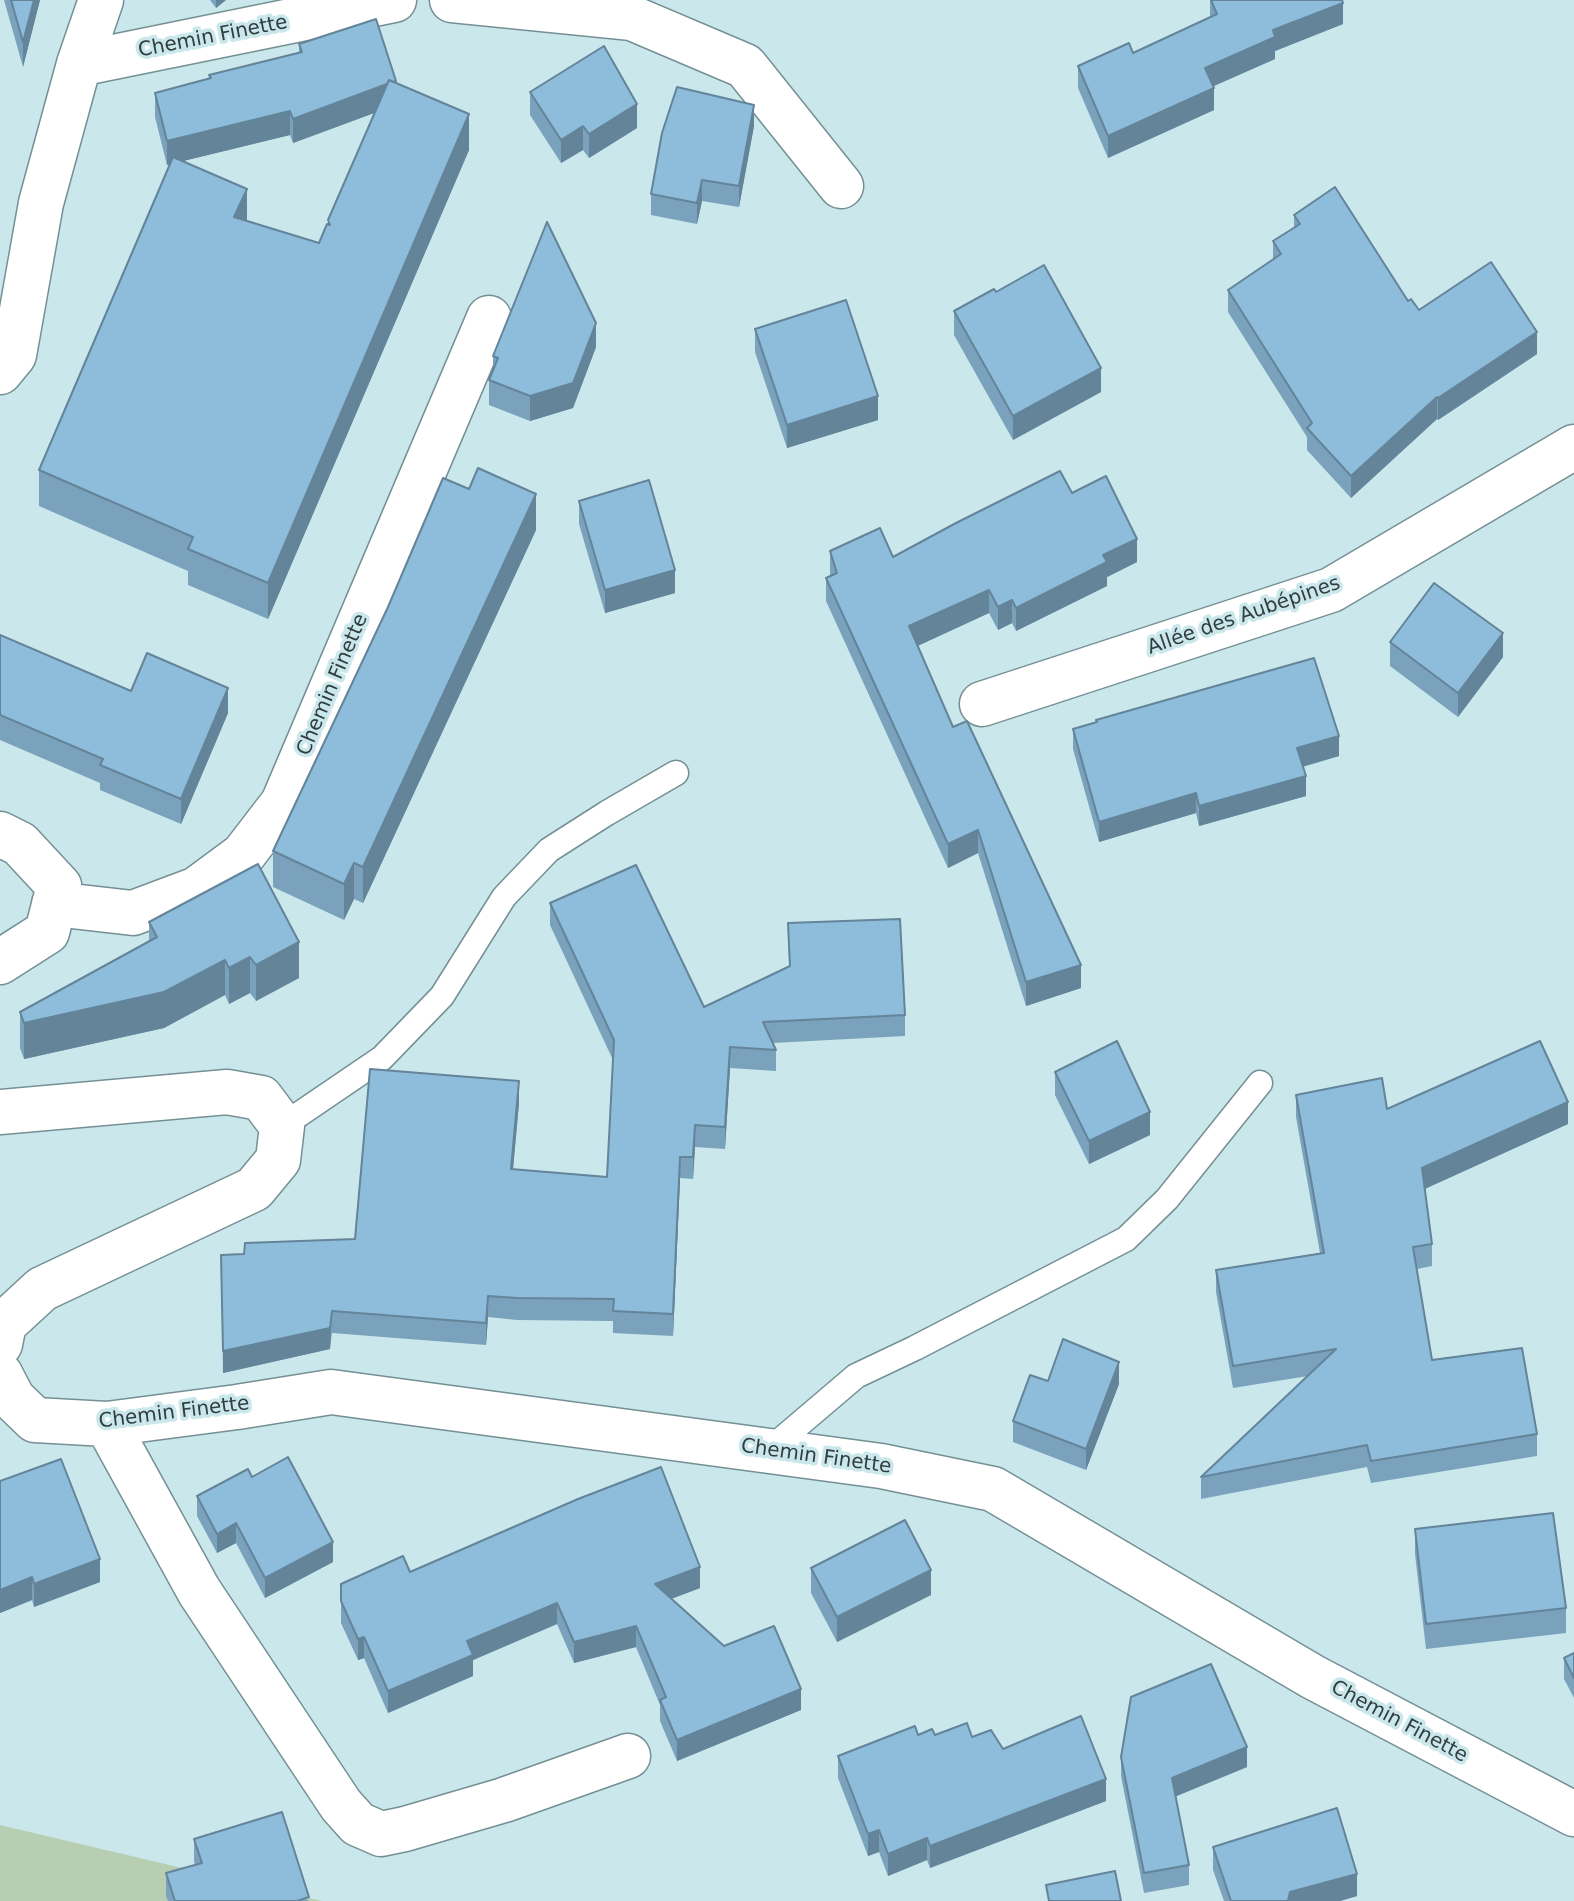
<!DOCTYPE html>
<html>
<head>
<meta charset="utf-8">
<style>
  body { margin:0 }
  canvas { display:block; background:#cae8ec }
</style>
</head>
<body>
<canvas width="1574" height="1901"></canvas>
<script>
const g = document.querySelector('canvas').getContext('2d');
g.lineJoin = 'round';
function paint(path, color) { g.fillStyle = color; g.fill(path, 'evenodd'); }
const toPath = rows => new Path2D(rows.map(r => 'M' + r).join(''));
function strokePath(path, color, width, dash) { g.strokeStyle = color; g.lineWidth = width; g.lineCap = dash ? 'butt' : 'round'; g.setLineDash(dash || []); g.stroke(path); }
function drawText(font, color, halo, rows, align = 'center') {
  g.font = font + ' "DejaVu Sans",sans-serif'; g.lineWidth = 7; g.setLineDash([]); g.textBaseline = 'middle'; g.strokeStyle = halo; g.fillStyle = color; for (const [text, x, y, turn = 0] of rows) {
    g.save(); g.translate(x, y); g.rotate((+turn || 0) * Math.PI / 180); g.textAlign = isNaN(turn) ? turn : align; if (halo) g.strokeText(text, 0, 0); g.fillText(text, 0, 0); g.restore();
  }
}
paint(toPath([
  [0,1825,322,1901,0,1901]
]), '#b7ceb2');
const service = toPath([
  [282,1126,382,1058,442,996,504,897,549,850,607,813,676,773],
  [769,1450,856,1376,915,1348,1126,1239,1167,1199,1260,1083]
]);
const minor = toPath([
  [452,0,632,18,745,66,841,186],
  [79,64,394,0],
  [0,372,14,355,41,203,79,64,101,0],
  [982,704,1331,590,1574,447],
  [0,834,20,844,59,886,47,932,0,962],
  [54,904,133,913,197,889,243,855,283,803,489,318],
  [0,1112,227,1092,261,1098,282,1126,278,1160,254,1189,42,1289,4,1324,0,1344],
  [0,1374,13,1399,35,1420,107,1424,237,1407,331,1392,881,1466,993,1489,1313,1677,1574,1814],
  [107,1424,199,1591,341,1805,358,1824,381,1834,405,1829,504,1800,628,1756]
]);
strokePath(service, '#749094', 27);
strokePath(minor, '#749094', 47);
strokePath(service, '#fff', 24);
strokePath(minor, '#fff', 44);
paint(toPath([
  [4,0,40,0,23,67],
  [210,0,226,0,216,8],
  [1210,0,1343,24,1275,51,1275,59,1213,86,1214,110,1108,158,1078,88,1078,66,1133,53,1210,17],
  [299,44,396,83,469,150,268,619,188,585,188,571,39,506,39,470,169,165,167,165,155,117,155,93,209,79,209,75,299,53],
  [374,113,328,220,328,225,319,243,247,221,183,161,290,135,293,143],
  [530,92,637,128,589,158,583,150,561,163,530,115],
  [754,126,739,207,702,201,697,224,651,215,651,194],
  [1294,215,1419,310,1537,354,1438,420,1437,419,1351,498,1307,450,1307,437,1228,312,1228,290,1273,260,1273,241,1294,228],
  [954,311,1101,392,1013,440,954,335],
  [755,329,878,420,787,448,755,352],
  [596,347,573,408,530,421,489,405,489,380,493,370,493,356],
  [1072,493,1137,562,1107,577,1107,586,1016,631,1012,623,998,630,989,613,917,646,953,727,1081,988,1026,1006,978,853,948,868,826,601,826,578,830,576,830,551,893,557],
  [579,501,675,593,605,613,579,524],
  [536,530,363,903,354,899,344,920,273,887,273,851],
  [0,635,131,691,228,713,181,824,100,790,100,783,0,740],
  [1390,642,1503,657,1458,717,1390,666],
  [1096,720,1339,756,1303,767,1306,796,1199,826,1196,813,1099,842,1073,749,1073,729,1096,723],
  [258,864,299,978,256,1001,250,993,229,1004,225,995,164,1028,24,1059,20,1048,20,1012,149,941,149,922],
  [550,903,704,1007,789,966,788,923,905,1015,905,1036,773,1043,776,1050,776,1071,730,1068,725,1149,695,1147,693,1179,680,1178,673,1336,613,1333,613,1321,517,1320,488,1317,486,1345,332,1333,330,1349,223,1373,221,1255,244,1254,355,1239,519,1103,513,1169,607,1177,613,1060,550,925],
  [1055,1072,1150,1135,1089,1164,1055,1095],
  [1296,1095,1387,1109,1568,1124,1425,1189,1432,1244,1432,1266,1417,1269,1432,1360,1537,1434,1537,1456,1371,1483,1367,1467,1201,1499,1201,1477,1308,1376,1233,1388,1216,1292,1216,1270,1320,1253,1296,1117],
  [1048,1381,1119,1384,1086,1470,1013,1442,1013,1421],
  [252,1477,333,1562,265,1598,236,1543,217,1553,197,1516,197,1496],
  [0,1481,100,1582,34,1607,32,1600,0,1613],
  [1415,1529,1566,1608,1566,1633,1426,1649,1415,1554],
  [811,1568,931,1595,837,1642,811,1593],
  [410,1572,700,1588,671,1599,724,1646,801,1710,677,1761,660,1721,660,1705,636,1647,574,1663,557,1624,473,1660,473,1676,388,1713,364,1658,358,1660,341,1623,341,1584],
  [1574,1653,1574,1698,1564,1679,1564,1658],
  [918,1735,972,1737,1003,1749,1106,1801,930,1868,927,1860,888,1876,879,1852,868,1856,838,1778,838,1756],
  [1121,1757,1247,1767,1176,1796,1189,1865,1189,1885,1144,1893,1121,1776],
  [194,1839,309,1901,168,1901,166,1896,166,1873,195,1865,194,1861],
  [1213,1847,1357,1896,1340,1901,1224,1901,1213,1870]
]), '#7aa2bc');
paint(toPath([
  [34,0,40,0,23,67,23,42],
  [216,0,226,0,216,8],
  [1343,3,1343,24,1275,51,1275,59,1205,90,1205,68,1273,30],
  [396,81,396,105,293,143,293,119],
  [1214,88,1214,110,1108,158,1108,136],
  [637,104,637,128,589,158,589,134],
  [754,105,754,126,739,207,739,186],
  [290,111,290,135,167,165,167,141],
  [469,114,469,150,268,619,268,583],
  [583,126,583,150,561,163,561,140],
  [702,180,702,201,697,224,697,203],
  [247,189,247,225,234,217],
  [596,323,596,347,573,408,530,421,530,396],
  [1537,332,1537,354,1438,420,1438,398],
  [1101,368,1101,392,1013,440,1013,416],
  [878,396,878,420,787,448,787,425],
  [1437,397,1437,419,1351,498,1351,476],
  [536,494,536,530,363,903,363,867],
  [1137,539,1137,562,1107,577,1107,586,1016,631,1016,608,1103,555],
  [675,570,675,593,605,613,605,590],
  [989,590,989,613,909,650,909,626],
  [1012,600,1012,623,998,630,998,607],
  [1503,633,1503,657,1458,717,1458,693],
  [228,688,228,713,181,824,181,799],
  [1339,736,1339,756,1297,768,1297,748],
  [1306,776,1306,796,1199,826,1199,806],
  [1196,793,1196,813,1099,842,1099,822],
  [978,830,978,853,948,868,948,844],
  [354,863,354,899,344,920,344,884],
  [299,942,299,978,256,1001,256,965],
  [250,957,250,993,229,1004,229,968],
  [225,960,225,995,164,1028,24,1059,24,1023],
  [1081,965,1081,988,1026,1006,1026,982],
  [730,1047,730,1068,725,1149,725,1127],
  [519,1081,519,1103,511,1191,511,1169],
  [1568,1102,1568,1124,1422,1190,1422,1168],
  [1150,1112,1150,1135,1089,1164,1089,1141],
  [695,1125,695,1147,693,1179,693,1157],
  [680,1157,680,1178,673,1336,673,1314],
  [488,1296,488,1317,486,1345,486,1323],
  [332,1311,330,1349,223,1373,223,1351],
  [1119,1362,1119,1384,1086,1470,1086,1449],
  [236,1523,236,1543,217,1553,217,1534],
  [333,1542,333,1562,265,1598,265,1578],
  [100,1559,100,1582,34,1607,34,1584],
  [700,1567,700,1588,655,1605,655,1584],
  [931,1570,931,1595,837,1642,837,1617],
  [32,1577,32,1600,0,1613,0,1590],
  [557,1603,557,1624,473,1660,473,1676,388,1713,388,1691,467,1641],
  [636,1626,636,1647,574,1663,574,1642],
  [364,1637,364,1658,358,1660,358,1639],
  [801,1689,801,1710,677,1761,677,1740],
  [1247,1747,1247,1767,1172,1798,1172,1778],
  [1106,1779,1106,1801,930,1868,930,1846],
  [879,1830,879,1852,868,1856,868,1834],
  [927,1838,927,1860,888,1876,888,1854],
  [1357,1874,1357,1896,1340,1901,1288,1901,1290,1892]
]), '#638499');
const building = toPath([
  [11,0,34,0,23,42,11,0],
  [1211,0,1342,0,1343,3,1273,30,1275,37,1205,68,1214,88,1108,136,1078,66,1129,43,1133,53,1217,14,1211,0],
  [376,19,396,81,393,82,389,80,387,84,293,119,290,111,167,141,155,93,211,78,209,75,302,52,299,44,376,19],
  [604,46,637,104,589,134,583,126,561,140,530,92,604,46],
  [389,80,469,114,268,583,188,549,193,537,39,470,173,157,247,189,234,217,319,243,327,224,330,225,328,220,389,80],
  [677,87,754,105,739,186,702,180,697,203,651,194,662,133,677,87],
  [1335,187,1408,301,1411,299,1419,310,1491,262,1537,332,1438,398,1437,397,1351,476,1307,428,1312,423,1228,290,1281,254,1273,241,1300,224,1294,215,1335,187],
  [547,222,596,323,573,383,530,396,489,380,498,358,493,356,547,222],
  [1044,265,1101,368,1013,416,954,311,994,289,996,292,1044,265],
  [846,300,878,396,787,425,755,329,846,300],
  [478,468,536,494,363,867,354,863,344,884,273,851,388,607,443,478,469,489,478,468],
  [1060,471,1072,493,1106,476,1137,539,1103,555,1107,562,1016,608,1012,600,998,607,989,590,909,626,953,727,967,721,1081,965,1026,982,978,830,948,844,826,578,837,573,830,551,880,528,893,557,956,523,1060,471],
  [649,480,675,570,605,590,579,501,649,480],
  [1434,583,1503,633,1458,693,1390,642,1434,583],
  [0,635,131,691,147,653,228,688,181,799,100,765,103,759,0,715,0,635],
  [1314,658,1339,736,1297,748,1306,776,1199,806,1196,793,1099,822,1073,729,1097,722,1096,720,1314,658],
  [258,864,299,942,256,965,250,957,229,968,225,960,164,992,24,1023,20,1012,157,937,149,922,258,864],
  [636,865,704,1007,790,966,788,923,900,919,905,1015,763,1022,776,1050,730,1047,725,1127,695,1125,693,1157,680,1157,673,1314,613,1311,614,1299,517,1298,488,1296,486,1323,332,1311,330,1328,223,1351,221,1255,244,1254,245,1243,355,1239,370,1069,519,1081,511,1169,607,1177,614,1040,550,903,636,865],
  [1117,1041,1150,1112,1089,1141,1055,1072,1117,1041],
  [1540,1041,1568,1102,1422,1168,1432,1244,1413,1247,1432,1360,1522,1348,1537,1434,1371,1461,1367,1445,1201,1477,1336,1349,1233,1366,1216,1270,1324,1253,1296,1095,1382,1078,1387,1109,1540,1041],
  [1063,1339,1119,1362,1086,1449,1013,1421,1030,1375,1048,1381,1063,1339],
  [288,1457,333,1542,265,1578,236,1523,217,1534,197,1496,248,1469,252,1477,288,1457],
  [61,1459,100,1559,34,1584,32,1577,0,1590,0,1481,61,1459],
  [661,1467,700,1567,655,1584,724,1646,774,1626,801,1689,677,1740,660,1700,666,1697,636,1626,574,1642,557,1603,467,1641,473,1655,388,1691,364,1637,358,1639,341,1601,341,1584,403,1556,410,1572,578,1499,661,1467],
  [1553,1513,1566,1608,1426,1624,1415,1529,1553,1513],
  [905,1520,931,1570,837,1617,811,1568,905,1520],
  [1574,1653,1574,1678,1564,1658,1574,1653],
  [1211,1664,1247,1747,1172,1778,1189,1865,1144,1873,1121,1757,1131,1697,1211,1664],
  [1081,1716,1106,1779,930,1846,927,1838,888,1854,879,1830,868,1834,838,1756,915,1726,918,1735,932,1729,935,1735,967,1723,972,1737,991,1730,1003,1749,1081,1716],
  [1337,1808,1357,1874,1290,1892,1288,1901,1231,1901,1213,1847,1337,1808],
  [282,1812,309,1897,297,1901,175,1901,166,1873,202,1863,194,1839,282,1812],
  [1115,1871,1121,1901,1049,1901,1046,1885,1115,1871]
]);
paint(building, '#8ebcdb');
strokePath(building, '#638499', 2);
drawText('20px', '#313d3f', '#cae8ec', [
  ["Chemin Finette",213,37,-11],
  ["Allée des Aubépines",1244,616,-19],
  ["Chemin Finette",333,685,-67],
  ["Chemin Finette",174,1413,-7],
  ["Chemin Finette",816,1457,8],
  ["Chemin Finette",1399,1722,28]
]);
</script>
</body>
</html>
